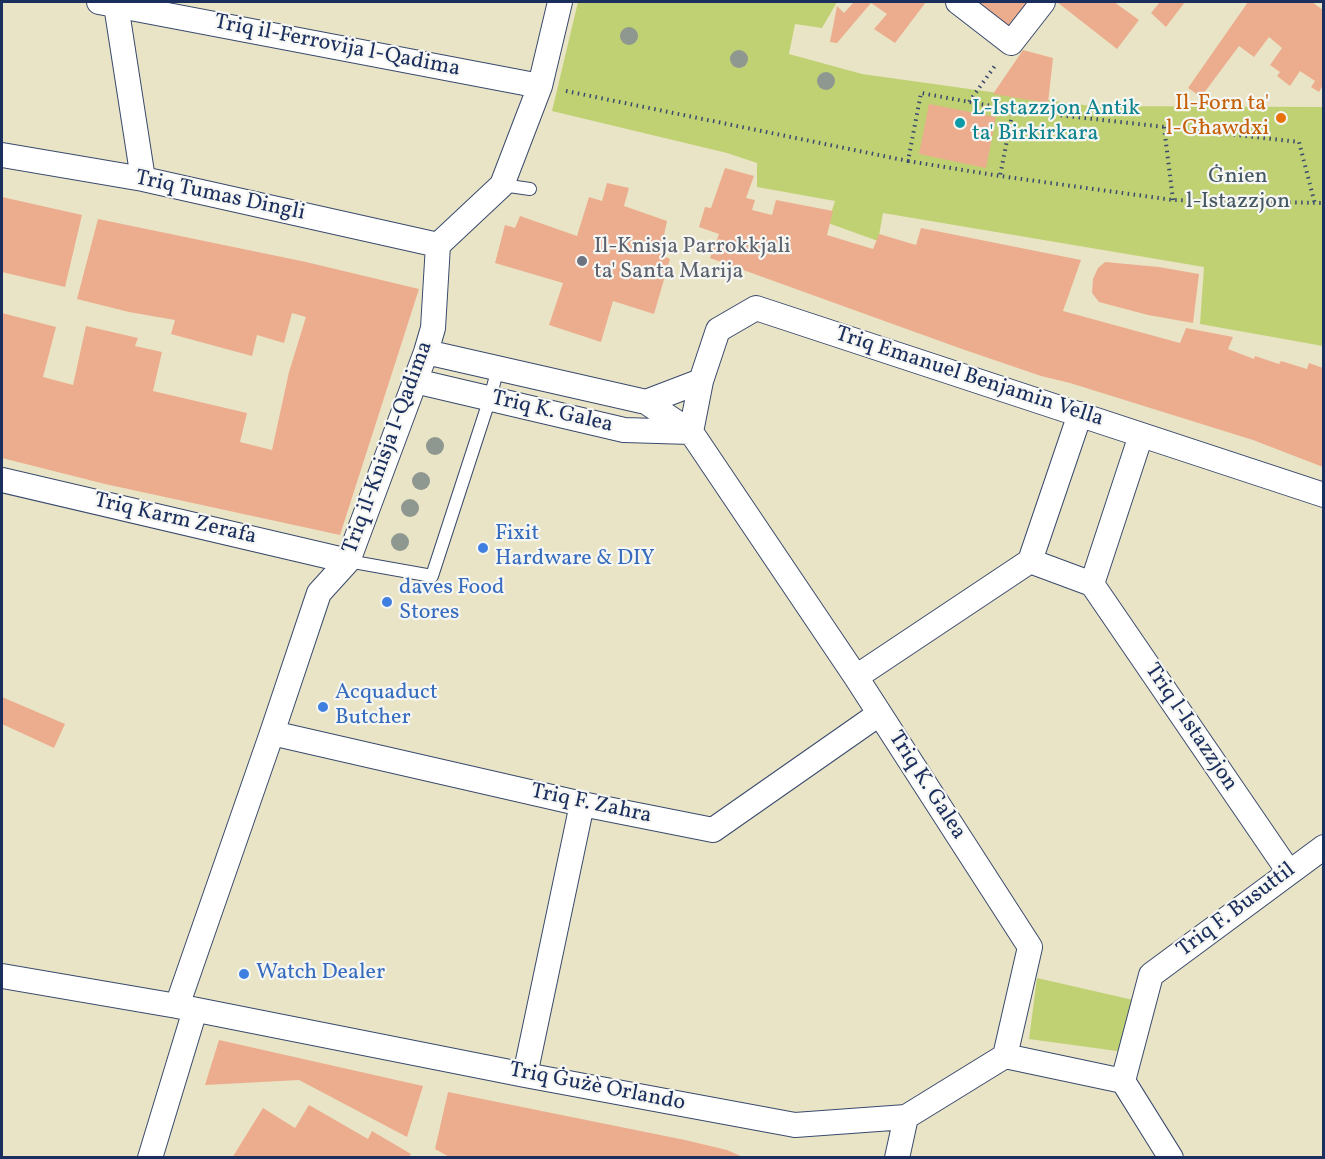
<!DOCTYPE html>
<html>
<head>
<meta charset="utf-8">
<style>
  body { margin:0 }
  #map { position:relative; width:1325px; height:1159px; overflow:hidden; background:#e9e4c5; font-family:Vollkorn,serif }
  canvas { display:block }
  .frame { position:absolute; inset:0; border:3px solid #1b2f5e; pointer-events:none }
</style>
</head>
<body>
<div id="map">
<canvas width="1325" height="1159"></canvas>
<div class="frame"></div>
</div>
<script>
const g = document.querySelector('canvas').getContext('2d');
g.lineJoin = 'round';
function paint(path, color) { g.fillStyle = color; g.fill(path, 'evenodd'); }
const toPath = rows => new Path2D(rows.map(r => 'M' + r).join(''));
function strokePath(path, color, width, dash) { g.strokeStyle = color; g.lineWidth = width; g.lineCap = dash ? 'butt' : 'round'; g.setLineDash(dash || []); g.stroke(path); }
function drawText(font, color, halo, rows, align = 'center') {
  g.font = font + ' Vollkorn,serif'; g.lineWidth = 4.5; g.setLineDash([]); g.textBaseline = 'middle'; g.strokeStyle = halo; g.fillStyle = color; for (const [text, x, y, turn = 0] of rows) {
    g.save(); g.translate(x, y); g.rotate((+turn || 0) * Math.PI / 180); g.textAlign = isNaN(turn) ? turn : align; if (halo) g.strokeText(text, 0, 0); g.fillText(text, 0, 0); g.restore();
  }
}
paint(toPath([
  [578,2,837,2,822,28,795,24,789,54,862,74,1091,106,1323,107,1323,346,1200,324,1204,267,883,213,878,241,828,223,835,201,757,187,757,163,727,153,552,111],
  [1037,978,1142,1002,1124,1052,1029,1039]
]), '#c0d174');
paint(toPath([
  [851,2,926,2,895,43,874,29,887,14,871,3,837,43,830,42,837,6,844,13,853,3],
  [973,2,1031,2,1010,30],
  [1057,2,1114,2,1139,20,1117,49],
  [1160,2,1185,2,1166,27,1151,13],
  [1248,2,1312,2,1323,10,1323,85,1319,92,1311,87,1315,81,1300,71,1290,86,1277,76,1280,72,1270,65,1282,48,1269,37,1254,57,1239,46,1201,97,1188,88],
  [1023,50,1053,58,1048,103,993,94],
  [929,104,996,117,986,168,919,154],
  [725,168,754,176,746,198,755,200,752,210,772,215,776,200,833,211,827,235,873,249,879,234,916,245,921,228,1081,260,1063,311,1180,343,1186,328,1233,337,1228,349,1254,359,1255,356,1279,364,1281,361,1307,369,1309,363,1323,368,1323,467,1253,440,1070,383,1041,376,962,349,710,258,719,234,699,227,705,207,711,208],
  [607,183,629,188,624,206,667,221,660,254,670,259,654,314,613,301,601,342,549,325,563,283,495,263,505,225,515,228,520,216,577,236,589,197,602,201],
  [2,197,82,215,65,287,2,272],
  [98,219,306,262,419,289,340,535,105,484,2,458,2,313,56,327,43,377,73,385,86,326,138,338,135,346,162,352,153,391,247,413,240,442,272,450,289,372,306,317,292,313,284,343,257,335,252,356,171,334,175,320,129,312,77,299],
  [1105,262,1159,267,1199,274,1193,323,1148,315,1099,302,1092,293,1093,279,1098,268],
  [2,697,65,724,54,748,2,724],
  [219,1040,423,1086,407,1137,299,1080,205,1085],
  [448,1092,685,1140,727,1150,745,1158,451,1158,435,1149],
  [309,1105,368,1139,372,1131,411,1154,408,1158,232,1158,263,1108,295,1128]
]), '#ecad8f');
const lane = toPath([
  [502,185,530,189],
  [348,561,432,576,490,398,498,368]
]);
const street = toPath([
  [99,2,540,86],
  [958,2,1011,43,1043,2],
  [116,5,143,179],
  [2,155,143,179,438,245],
  [426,352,646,402,691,432,856,677,1030,947,1005,1056,1123,1081,1171,1158],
  [415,381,624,430,691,432],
  [646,402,701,381],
  [691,432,701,381,718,330,756,308,1324,495],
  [2,480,348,561],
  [1030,561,1080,414],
  [1030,561,1092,584],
  [1092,584,1289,872],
  [1092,584,1141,435],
  [856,677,1030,561],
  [272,733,582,804,713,830,879,714],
  [2,976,177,1006,525,1075,795,1125,906,1117,1005,1056],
  [177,1006,272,733,319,593,348,561,426,352,433,328,438,245,502,185,540,86,560,2],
  [525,1075,582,804],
  [1123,1081,1151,975,1324,847],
  [150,1158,195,1010],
  [897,1158,906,1117]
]);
strokePath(lane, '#3a4a6d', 14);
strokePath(street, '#3a4a6d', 26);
strokePath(toPath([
  [566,91,908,161,921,93,1013,110,1000,176,1173,200,1324,203],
  [969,102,997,63],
  [1013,110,1299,142,1315,204],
  [1164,127,1173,200],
  [908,161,1000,176]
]), '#3a4a6d', 4, [1.5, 4.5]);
strokePath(lane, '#fff', 12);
strokePath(street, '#fff', 24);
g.fillStyle = '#8e9790';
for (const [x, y] of [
  [629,36],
  [739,59],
  [826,81],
  [435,446],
  [421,481],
  [410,508],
  [400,542]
]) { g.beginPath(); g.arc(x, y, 9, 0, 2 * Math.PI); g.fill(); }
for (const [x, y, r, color] of [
  [1281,118,6,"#e8710a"],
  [960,123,6,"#0f9aa8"],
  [582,261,6,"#6b7280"],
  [483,548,6,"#3f7fe0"],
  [387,602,6,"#3f7fe0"],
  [323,707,6,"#3f7fe0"],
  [244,974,6,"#3f7fe0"]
]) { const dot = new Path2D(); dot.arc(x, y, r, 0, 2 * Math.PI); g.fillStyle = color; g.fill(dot); strokePath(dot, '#f6f6f2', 2); }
drawText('22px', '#1b2f5e', '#f6f6f2', [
  ["Triq il-Ferrovija l-Qadima",337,47,11],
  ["Triq Tumas Dingli",220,197,12],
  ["Triq Emanuel Benjamin Vella",969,378,18],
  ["Triq K. Galea",552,413,13],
  ["Triq il-Knisja l-Qadima",389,448,-70],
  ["Triq Karm Zerafa",175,520,13],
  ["Triq l-Istazzjon",1190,728,56],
  ["Triq K. Galea",926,786,57],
  ["Triq F. Zahra",591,805,12],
  ["Triq F. Busuttil",1237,911,-37],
  ["Triq Ġużè Orlando",597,1088,11]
]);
drawText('22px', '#c56008', '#f6f6f2', [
  ["Il-Forn ta'",1269,105],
  ["l-Għawdxi",1269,130]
], 'right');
drawText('22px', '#0d838f', '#f6f6f2', [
  ["L-Istazzjon Antik",972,110],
  ["ta' Birkirkara",972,135]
], 'left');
drawText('22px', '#445864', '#f6f6f2', [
  ["Ġnien",1238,178],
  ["l-Istazzjon",1238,203]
]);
drawText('22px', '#5b616d', '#f6f6f2', [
  ["Il-Knisja Parrokkjali",594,248],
  ["ta' Santa Marija",594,273]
], 'left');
drawText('22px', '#366cbe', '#f6f6f2', [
  ["Fixit",495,535],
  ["Hardware & DIY",495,560],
  ["daves Food",399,589],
  ["Stores",399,614],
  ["Acquaduct",335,694],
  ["Butcher",335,719],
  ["Watch Dealer",256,974]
], 'left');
</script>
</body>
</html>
